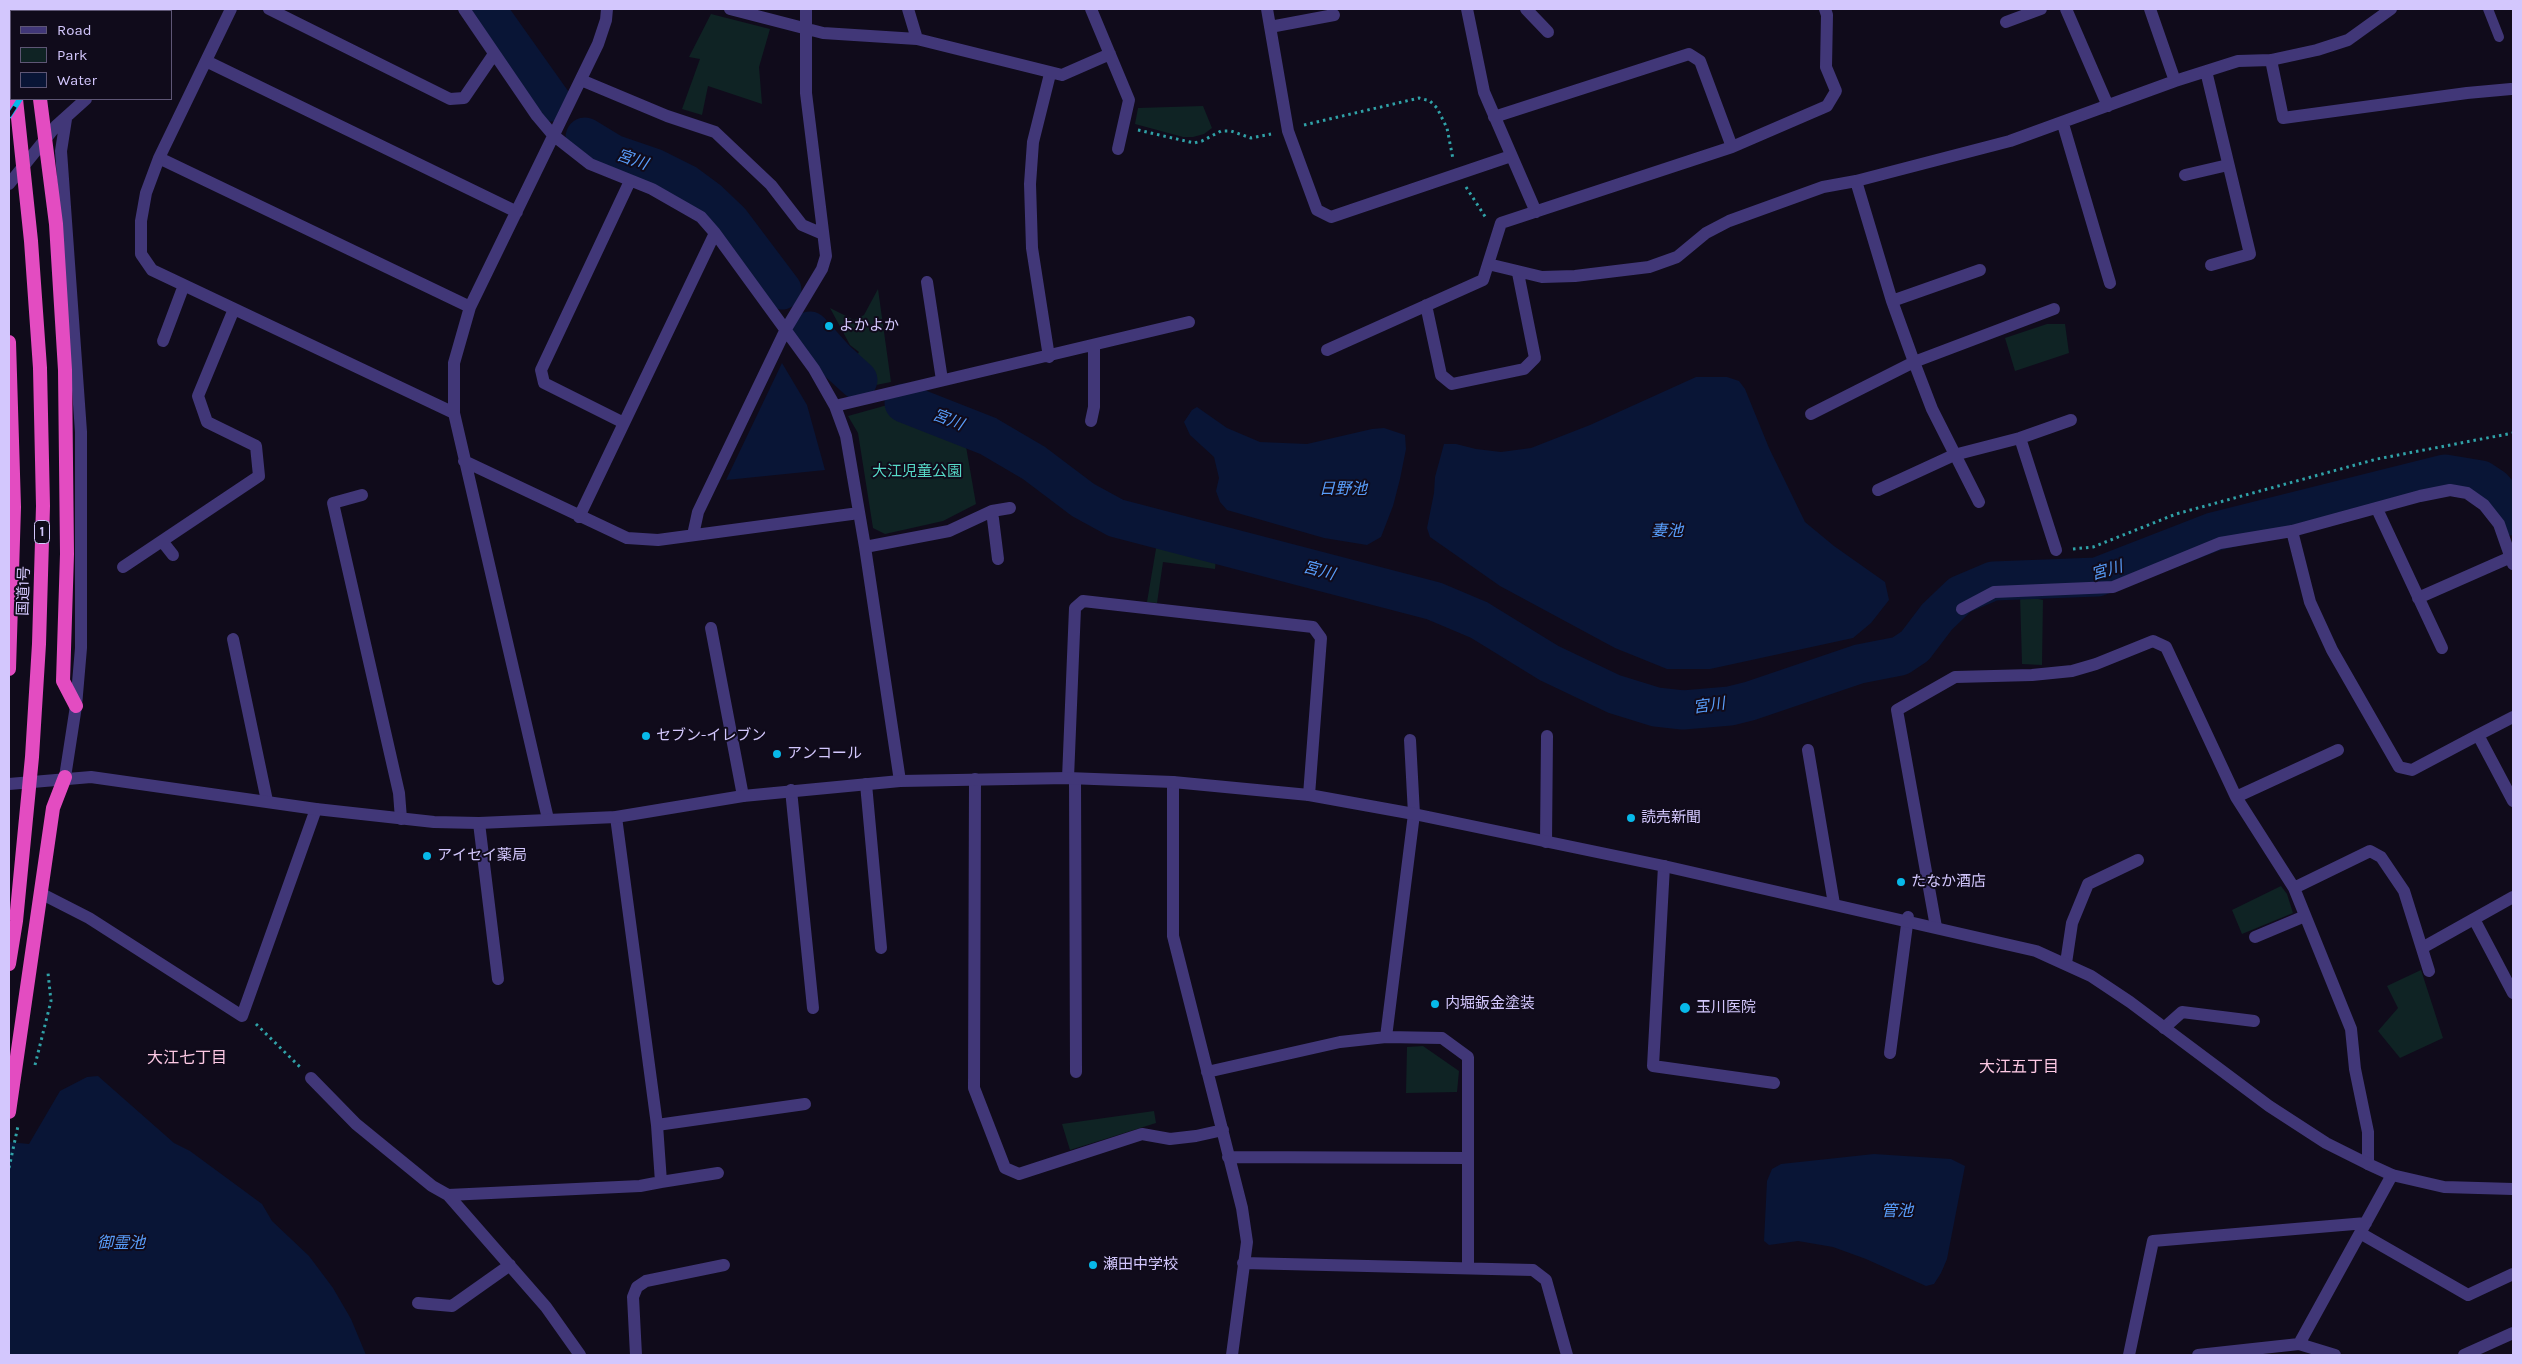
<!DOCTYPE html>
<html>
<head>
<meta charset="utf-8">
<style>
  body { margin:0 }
  #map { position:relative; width:2522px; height:1364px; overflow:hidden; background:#100b1b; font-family:Karla,sans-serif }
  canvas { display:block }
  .frame { position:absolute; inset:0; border:10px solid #d3c7fd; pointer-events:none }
  .legend { position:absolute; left:10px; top:10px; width:162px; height:90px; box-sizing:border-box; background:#100b1b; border:1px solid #5e5675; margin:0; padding:6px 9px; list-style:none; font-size:15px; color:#d3c7fd }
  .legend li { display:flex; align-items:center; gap:10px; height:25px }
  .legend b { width:25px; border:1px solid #5e5675 }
</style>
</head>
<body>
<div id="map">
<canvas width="2522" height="1364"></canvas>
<div class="frame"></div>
<ul class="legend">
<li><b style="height:6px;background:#413778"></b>Road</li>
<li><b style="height:14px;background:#0f2324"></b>Park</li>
<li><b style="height:14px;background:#091536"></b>Water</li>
</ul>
</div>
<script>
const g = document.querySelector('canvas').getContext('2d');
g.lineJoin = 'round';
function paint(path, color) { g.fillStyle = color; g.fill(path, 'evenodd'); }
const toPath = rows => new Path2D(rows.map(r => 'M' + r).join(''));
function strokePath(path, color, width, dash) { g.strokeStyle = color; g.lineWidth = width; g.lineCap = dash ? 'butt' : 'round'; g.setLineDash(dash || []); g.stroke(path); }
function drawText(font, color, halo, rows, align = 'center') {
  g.font = font + ' Karla,"Noto Sans JP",sans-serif'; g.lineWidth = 4; g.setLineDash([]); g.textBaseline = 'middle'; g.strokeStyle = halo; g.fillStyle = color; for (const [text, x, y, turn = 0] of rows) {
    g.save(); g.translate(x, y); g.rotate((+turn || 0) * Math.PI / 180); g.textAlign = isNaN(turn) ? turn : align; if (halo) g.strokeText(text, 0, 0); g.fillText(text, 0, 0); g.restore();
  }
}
paint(toPath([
  [711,14,770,29,759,67,762,104,708,86,702,115,682,109,700,59,689,57],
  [1203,106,1212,128,1204,134,1193,137,1183,137,1135,124,1138,108],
  [878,289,891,382,876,385,849,365,859,352,850,345,830,308,854,320,864,315],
  [2047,324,2065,324,2069,353,2015,371,2005,338],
  [891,404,964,435,976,504,943,521,885,534,873,528,858,433,848,416],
  [1158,537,1217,548,1215,569,1163,562,1157,603,1147,602],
  [2020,595,2043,600,2042,665,2022,664],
  [2281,886,2287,894,2293,913,2242,934,2232,910],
  [2421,970,2443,1038,2400,1058,2378,1031,2398,1008,2387,986],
  [1423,1046,1459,1071,1457,1092,1406,1093,1407,1047],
  [1154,1111,1156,1123,1070,1150,1062,1124]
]), '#0f2324');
paint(toPath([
  [782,363,807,405,825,470,726,480],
  [1696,377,1727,377,1739,381,1745,389,1769,448,1805,522,1834,546,1885,582,1889,600,1871,623,1853,638,1710,669,1667,669,1615,648,1500,586,1430,537,1427,528,1434,493,1435,477,1444,444,1456,444,1476,449,1501,452,1531,448,1590,425],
  [1197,407,1227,428,1260,442,1307,444,1372,429,1384,428,1405,435,1406,449,1400,479,1393,506,1381,537,1367,545,1324,538,1227,510,1220,502,1216,491,1219,478,1214,457,1190,435,1184,422,1192,410],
  [98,1076,174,1143,190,1151,262,1204,272,1221,309,1256,333,1288,351,1319,366,1355,9,1355,9,1142,29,1144,60,1091,87,1077],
  [1874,1154,1951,1159,1965,1166,1947,1259,1941,1273,1934,1284,1926,1286,1866,1259,1833,1247,1798,1241,1769,1245,1764,1241,1767,1181,1772,1169,1781,1164]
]), '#091536');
strokePath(toPath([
  [486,9,552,102],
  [585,137,613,154,654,168,686,184,709,201,730,221,782,290],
  [810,331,836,360,858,380],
  [904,403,988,436,1034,463,1083,500,1116,518,1434,601,1479,620,1549,663,1614,694,1656,707,1683,710,1730,706,1750,701,1859,664,1900,656,1915,646,1937,617,1960,595,1993,581,2097,577,2213,532,2445,474,2481,480,2493,488,2508,505,2513,516]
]), '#091536', 39);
strokePath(toPath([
  [1304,125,1419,98,1430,101,1437,108,1447,128,1453,159],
  [1138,130,1194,143,1202,141,1221,131,1231,131,1251,138,1271,134],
  [1466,187,1486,218],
  [2073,549,2093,547,2176,514,2377,459,2513,433],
  [256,1024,300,1067],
  [35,1065,51,1001,48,973],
  [9,1168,18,1126]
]), '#30a2a8', 3, [2.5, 4]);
strokePath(toPath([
  [2488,9,2499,37]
]), '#413778', 10);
strokePath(toPath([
  [65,9,69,11],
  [231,9,159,158,146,193,141,221,141,254,152,270,454,413],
  [269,9,450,99,464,98,494,54],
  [464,9,537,116,553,135,590,164,652,189,701,217,715,233,814,369,835,406,846,436,865,547,900,781],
  [730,9,823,33,917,39,1062,75,1110,54],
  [908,9,917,39],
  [1091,9,1129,100,1118,149],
  [1267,9,1288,131,1317,210,1331,217,1511,156],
  [1467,9,1484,92,1536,212],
  [1526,9,1548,32],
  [2066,9,2108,106],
  [2150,9,2175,81],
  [116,11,118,9],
  [2006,22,2041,9],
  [1270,27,1334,15],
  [2271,60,2283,118,2467,93,2511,89],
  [206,61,517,212],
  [2206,71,2250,254,2211,265],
  [581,80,667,116,715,132,771,185,802,225,823,234],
  [1494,117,1689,54,1700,61,1732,147],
  [2063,124,2110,283],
  [159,158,470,307],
  [2185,175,2228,165],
  [1856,181,1892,301,1914,362,1932,409,1979,502],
  [9,184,56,126,86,99],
  [1488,264,1542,277,1575,276,1649,267,1677,257,1706,233,1729,221,1823,187,1856,181,2010,141,2175,81,2238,61,2271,60,2317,50,2348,40,2391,9],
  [927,282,942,380],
  [1892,301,1980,270],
  [1426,305,1441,375,1452,384,1524,369,1535,358,1518,273],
  [163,341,184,285],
  [1327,350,1483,280,1501,223,1732,147,1827,106,1836,91,1826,67,1827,15,1825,9],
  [1049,357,1032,248,1030,184,1033,142,1050,74],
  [835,406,1189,322],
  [1811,414,1914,362,2054,309],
  [1091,421,1094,407,1094,346],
  [624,423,544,383,541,370,630,181],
  [2020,438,2056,550],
  [464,461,627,538,658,540,859,513],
  [1878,490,1954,455,2020,438,2071,420],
  [362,495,333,503,399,793,401,819],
  [2377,509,2442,648],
  [992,511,998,559],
  [579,517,715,233],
  [2292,531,2310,602,2332,650,2399,767,2412,770,2478,735],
  [693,535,698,512,786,329,822,269,826,256,806,93,806,9],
  [162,541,173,555],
  [865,547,949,531,992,511,1010,508],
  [123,567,259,476,256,446,207,422,198,396,234,309],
  [2418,598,2511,557],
  [1962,609,1994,592,2113,587,2220,543,2292,531,2420,496,2450,490,2467,493,2484,505,2499,524,2513,564],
  [711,628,743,796],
  [233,639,267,801],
  [2513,717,2478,735,2513,801],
  [1808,750,1834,904],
  [65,777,76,706,81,648,81,432,61,151,66,119],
  [1068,778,1075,608,1083,601,1313,627,1321,638,1309,795],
  [975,779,974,1088,1005,1168,1019,1174,1142,1134,1170,1139,1196,1136,1223,1130],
  [1075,779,1076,1072],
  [1173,782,1173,936,1242,1208,1247,1242,1232,1355],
  [866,784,881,948],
  [791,790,813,1008],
  [2236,797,2338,750],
  [548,819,454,413,454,363,470,307,598,44,606,20,607,9],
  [479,823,498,979],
  [1546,842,1547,736],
  [1664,866,1653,1066,1774,1083],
  [2294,888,2370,851,2381,857,2404,891,2429,971],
  [42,894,89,918,242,1016,316,809],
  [2474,919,2513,993],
  [1936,927,1897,710,1955,677,2032,675,2072,671,2096,664,2153,641,2166,647,2236,797,2294,888,2351,1029,2355,1069,2368,1132,2368,1164],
  [2255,937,2305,916],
  [2422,948,2513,897],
  [2066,963,2072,923,2088,884,2138,860],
  [2164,1028,2182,1012,2254,1021],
  [1386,1037,1414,814,1410,740],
  [1890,1053,1908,917],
  [1207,1072,1340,1042,1386,1037,1442,1038,1468,1057,1468,1268],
  [311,1078,356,1124,432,1186,448,1195,546,1307,580,1355],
  [657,1125,805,1104],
  [1228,1157,1468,1158],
  [661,1182,718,1173],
  [448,1195,640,1186,661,1182,657,1125,616,817],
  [2360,1233,2468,1295,2513,1274],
  [1243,1263,1533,1270,1546,1280,1567,1355],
  [418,1303,452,1306,510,1265],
  [2299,1344,2392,1175],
  [636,1355,633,1297,637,1287,646,1281,724,1265],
  [2129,1355,2153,1241,2366,1223],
  [2198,1355,2299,1344,2335,1355],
  [2464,1355,2513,1333]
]), '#413778', 12);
strokePath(toPath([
  [9,784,91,777,316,809,434,822,479,823,616,817,743,796,900,781,1068,778,1173,782,1309,795,1414,814,1664,866,2036,951,2091,976,2130,1002,2269,1106,2326,1143,2368,1164,2392,1175,2444,1187,2513,1189]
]), '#413778', 12);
strokePath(toPath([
  [24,9,25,11],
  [9,36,11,57],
  [40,99,56,224,65,370,67,554,63,681,76,706],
  [9,342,14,507,9,669],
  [9,964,16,921,32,757,39,644,43,506,40,368,31,241,16,99],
  [9,1112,53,808,65,777]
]), '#e34cc1', 14);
const rail = toPath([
  [59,11,61,9],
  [77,11,79,9],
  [9,87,11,83],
  [9,116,20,99]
]);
strokePath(rail, '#07b9e9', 5.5);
strokePath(rail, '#100b1b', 4, [11]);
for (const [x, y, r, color] of [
  [829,326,5,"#07b9e9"],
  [646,736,5,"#07b9e9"],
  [777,754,5,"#07b9e9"],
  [1631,818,5,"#07b9e9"],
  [427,856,5,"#07b9e9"],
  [1901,882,5,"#07b9e9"],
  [1435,1004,5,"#07b9e9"],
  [1685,1008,6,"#07b9e9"],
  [1093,1265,5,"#07b9e9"]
]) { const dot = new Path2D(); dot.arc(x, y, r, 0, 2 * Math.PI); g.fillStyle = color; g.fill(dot); strokePath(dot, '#100b1b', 2); }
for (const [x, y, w] of [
  [42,532,15]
]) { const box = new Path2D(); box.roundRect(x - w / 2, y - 11.5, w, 23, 4); g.fillStyle = '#100b1b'; g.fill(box); strokePath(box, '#d3c7fd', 1); }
drawText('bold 14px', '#d3c7fd', null, [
  ["1",42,532]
]);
drawText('15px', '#d3c7fd', '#100b1b', [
  ["よかよか",839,326],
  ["セブン-イレブン",656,736],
  ["アンコール",787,754],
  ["読売新聞",1641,818],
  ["アイセイ薬局",437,856],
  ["たなか酒店",1911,882],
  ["内堀鈑金塗装",1445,1004],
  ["玉川医院",1696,1008],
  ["瀬田中学校",1103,1265]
], 'left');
drawText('15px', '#56d9c7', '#100b1b', [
  ["大江児童公園",917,472]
]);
drawText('15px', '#d3c7fd', '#100b1b', [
  ["国道1号",24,591,-88]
]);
drawText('italic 16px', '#589dfa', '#100b1b', [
  ["宮川",632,160,19],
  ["宮川",948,420,21],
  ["日野池",1343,489],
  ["妻池",1667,531],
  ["宮川",1319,571,15],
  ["宮川",2107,571,-16],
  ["宮川",1709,706,-8],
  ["管池",1897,1211],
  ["御霊池",121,1243]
]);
drawText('16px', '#fdc9e4', '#100b1b', [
  ["大江七丁目",187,1058],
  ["大江五丁目",2019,1067]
]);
</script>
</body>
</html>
